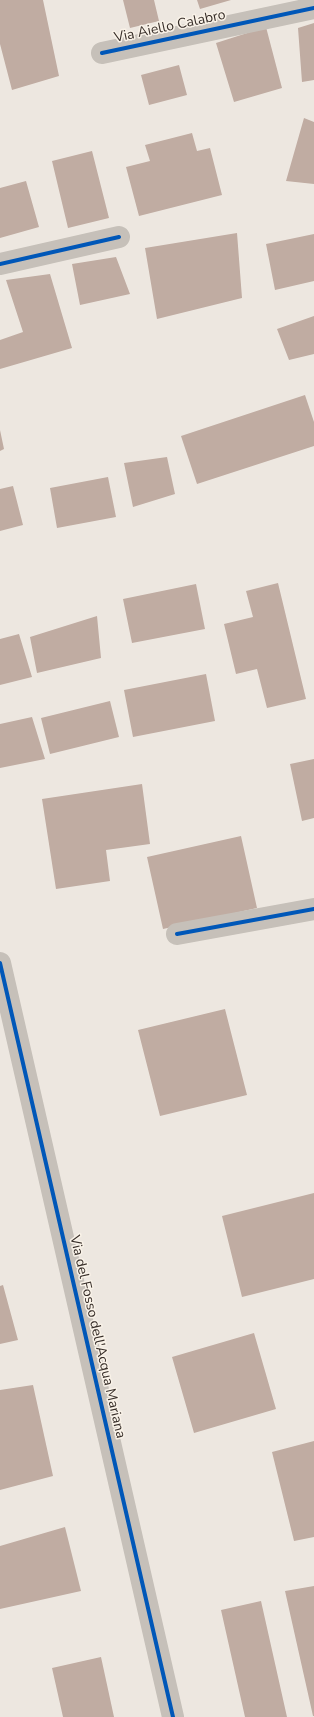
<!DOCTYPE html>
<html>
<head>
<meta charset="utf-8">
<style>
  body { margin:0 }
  canvas { display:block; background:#ede7e0 }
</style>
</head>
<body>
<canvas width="314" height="1717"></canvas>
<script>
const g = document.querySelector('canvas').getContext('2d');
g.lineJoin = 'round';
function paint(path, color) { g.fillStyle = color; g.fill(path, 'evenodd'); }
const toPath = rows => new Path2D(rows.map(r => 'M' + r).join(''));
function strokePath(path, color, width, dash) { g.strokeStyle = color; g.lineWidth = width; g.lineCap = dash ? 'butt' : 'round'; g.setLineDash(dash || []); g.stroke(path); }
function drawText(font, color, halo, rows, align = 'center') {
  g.font = font + ' "Nunito Sans",sans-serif'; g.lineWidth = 3; g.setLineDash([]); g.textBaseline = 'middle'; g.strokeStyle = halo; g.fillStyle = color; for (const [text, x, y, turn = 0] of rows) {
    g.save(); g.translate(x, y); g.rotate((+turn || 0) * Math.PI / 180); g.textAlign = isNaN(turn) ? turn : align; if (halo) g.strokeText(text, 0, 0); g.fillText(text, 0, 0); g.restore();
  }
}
paint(toPath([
  [0,0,43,0,59,76,12,90,0,44],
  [123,0,154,0,159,21,130,28],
  [197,0,231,0,200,9],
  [314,23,314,80,302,82,298,28],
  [266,27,282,88,234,102,216,43],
  [179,65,187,95,149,105,141,75],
  [304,118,314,122,314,184,286,181],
  [192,133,197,151,210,148,222,195,139,216,126,167,150,161,145,145],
  [92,151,109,218,68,228,52,161],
  [26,181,39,227,0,238,0,188],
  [237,233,242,298,157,319,145,248],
  [314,234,314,281,275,290,266,244],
  [116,257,130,294,80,305,72,264],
  [50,274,72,348,0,369,0,340,23,332,6,280],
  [314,316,314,354,289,360,277,329],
  [305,395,314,422,314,446,197,484,181,436],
  [0,430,4,449,0,451],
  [167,457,175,494,133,507,124,463],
  [108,477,116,517,57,528,50,488],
  [13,486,23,525,0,531,0,489],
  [278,583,306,699,267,708,257,669,236,674,224,624,253,617,246,591],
  [196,584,205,629,132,643,123,599],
  [97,616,101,658,37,673,30,637],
  [19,634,32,677,0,685,0,639],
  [206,674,215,721,133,737,124,690],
  [110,701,119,737,50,754,41,718],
  [32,717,45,759,0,768,0,724],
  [314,759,314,818,302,821,290,764],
  [142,784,150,844,106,850,110,881,56,889,42,799],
  [241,836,257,908,163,929,147,857],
  [225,1009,247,1095,160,1116,138,1030],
  [314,1193,314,1279,242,1297,222,1216],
  [3,1285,18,1340,0,1344,0,1286],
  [254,1333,276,1409,194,1433,172,1357],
  [33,1385,53,1476,0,1490,0,1390],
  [314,1441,314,1537,294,1541,272,1452],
  [65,1527,81,1591,0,1609,0,1546],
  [314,1586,314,1716,313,1716,285,1591],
  [261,1601,287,1717,245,1717,221,1610],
  [101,1657,114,1717,63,1717,52,1668]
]), '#c0aca2');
strokePath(toPath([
  [102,53,314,8],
  [0,264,119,237],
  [177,934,314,909],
  [0,963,173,1717]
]), '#c6c0b9', 22);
strokePath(toPath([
  [102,53,314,8],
  [0,264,119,237],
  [177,934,314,909],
  [0,963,173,1717]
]), '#0057b8', 4);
drawText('14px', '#362d28', '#f9f2e8', [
  ["Via Aiello Calabro",170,27,-12],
  ["Via del Fosso dell'Acqua Mariana",97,1337,77]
]);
</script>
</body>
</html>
